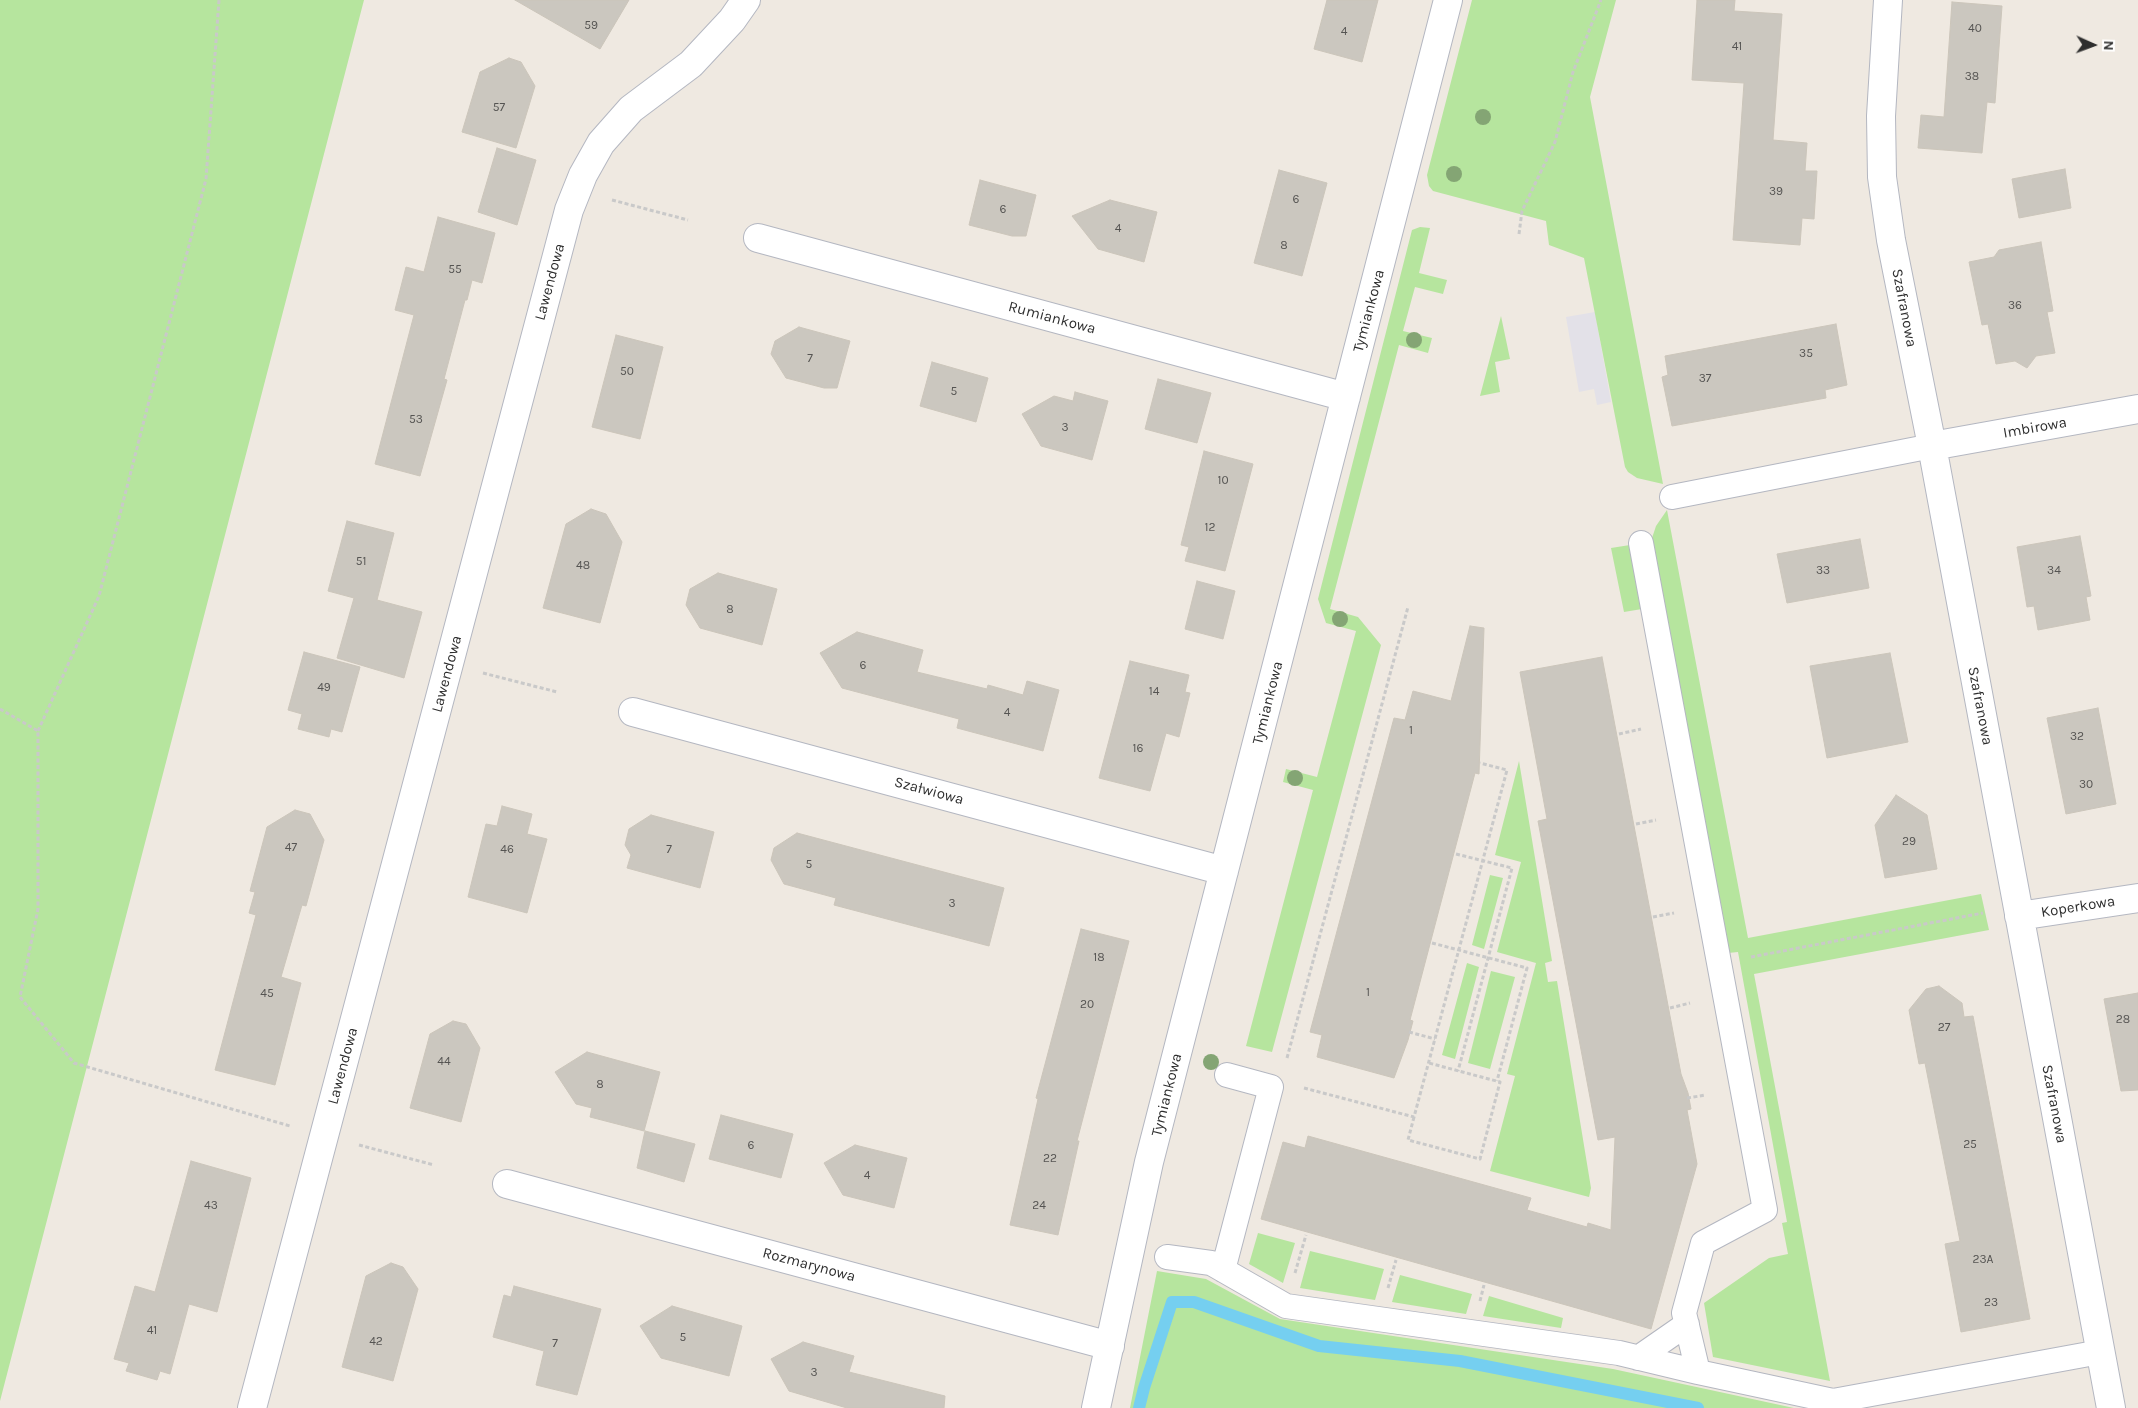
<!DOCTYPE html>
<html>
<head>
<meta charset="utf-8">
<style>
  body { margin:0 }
  #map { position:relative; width:2138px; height:1408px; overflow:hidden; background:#efe9e1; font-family:Karla,sans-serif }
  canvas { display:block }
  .north { position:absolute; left:2068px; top:20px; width:50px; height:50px; -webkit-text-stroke:4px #fff; paint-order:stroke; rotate:92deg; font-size:14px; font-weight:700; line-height:20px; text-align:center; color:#2e2e2e }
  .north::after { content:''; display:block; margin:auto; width:18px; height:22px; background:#2e2e2e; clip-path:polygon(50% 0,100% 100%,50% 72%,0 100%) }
</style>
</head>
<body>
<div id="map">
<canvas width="2138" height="1408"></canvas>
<div class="north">N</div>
</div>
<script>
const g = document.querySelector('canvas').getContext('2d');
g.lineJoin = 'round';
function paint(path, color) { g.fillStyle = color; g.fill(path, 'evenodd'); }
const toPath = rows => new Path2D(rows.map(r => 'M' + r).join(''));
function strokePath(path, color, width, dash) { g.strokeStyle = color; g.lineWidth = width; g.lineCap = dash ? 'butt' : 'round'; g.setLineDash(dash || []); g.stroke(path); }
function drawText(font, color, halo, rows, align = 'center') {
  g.font = font + ' Karla,sans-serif'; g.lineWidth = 4; g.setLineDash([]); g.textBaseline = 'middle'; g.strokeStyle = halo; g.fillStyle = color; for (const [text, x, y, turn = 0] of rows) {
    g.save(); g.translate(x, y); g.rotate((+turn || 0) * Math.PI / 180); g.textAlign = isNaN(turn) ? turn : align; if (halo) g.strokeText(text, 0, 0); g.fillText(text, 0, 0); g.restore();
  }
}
paint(toPath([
  [1595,312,1611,402,1597,405,1594,389,1579,392,1566,317]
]), '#e3e1e8');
paint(toPath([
  [0,0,364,0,0,1401],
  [1472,0,1616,0,1590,97,1663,484,1637,478,1628,472,1625,467,1584,258,1549,245,1546,221,1433,191,1429,186,1427,175],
  [1420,227,1430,228,1419,273,1447,280,1443,294,1415,287,1403,331,1432,338,1428,353,1399,345,1330,609,1358,617,1381,645,1272,1052,1246,1046,1313,790,1283,782,1286,769,1317,777,1356,631,1326,623,1318,599,1412,230],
  [1501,316,1510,359,1495,362,1500,392,1480,396],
  [1667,510,1748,938,1981,894,1989,930,1754,974,1830,1381,1713,1357,1704,1303,1769,1258,1788,1254,1782,1223,1787,1222,1738,952,1728,953,1651,541,1656,526],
  [1630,545,1642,609,1624,612,1611,548],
  [1519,761,1552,961,1545,963,1548,982,1557,981,1591,1188,1589,1197,1490,1171,1515,1076,1507,1074,1536,963,1497,952,1521,862,1495,855],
  [1490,875,1503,878,1484,949,1472,945],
  [1467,963,1479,967,1455,1059,1442,1055],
  [1491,971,1515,977,1490,1069,1468,1063],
  [1258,1233,1295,1243,1283,1283,1249,1264],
  [1310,1251,1384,1269,1375,1300,1300,1288],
  [1157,1271,1206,1279,1280,1319,1613,1369,1794,1408,1130,1408],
  [1400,1275,1472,1294,1466,1314,1392,1302],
  [1489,1296,1563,1318,1561,1328,1483,1316]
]), '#b6e59e');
strokePath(toPath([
  [1139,1408,1144,1388,1172,1302,1194,1302,1319,1346,1460,1361,1698,1408]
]), '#75cff0', 12);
const building = toPath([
  [515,0,629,0,600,49,515,0],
  [1327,0,1378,0,1362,62,1314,49,1327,0],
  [1697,0,1735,0,1734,11,1782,14,1773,140,1807,143,1805,171,1817,171,1814,219,1802,218,1800,245,1733,240,1744,83,1692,80,1697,0],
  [1952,2,2002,6,1995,103,1987,102,1982,153,1918,148,1921,115,1944,117,1952,2],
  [509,58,521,62,535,86,516,148,462,132,480,72,509,58],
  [497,148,536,160,517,225,478,212,497,148],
  [2065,169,2071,208,2019,218,2012,179,2065,169],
  [1279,170,1327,183,1302,276,1254,263,1279,170],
  [980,180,1036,195,1026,236,1012,236,969,225,980,180],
  [1110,200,1157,212,1144,262,1098,249,1072,216,1110,200],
  [438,217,495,233,482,283,472,280,467,300,465,300,444,379,447,380,420,476,375,464,414,315,395,310,406,267,424,272,438,217],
  [2041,242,2053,311,2047,312,2055,353,2036,356,2027,368,2015,361,1996,364,1988,324,1982,325,1969,262,1994,257,1999,250,2041,242],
  [1836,324,1847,385,1825,390,1826,398,1672,426,1662,377,1668,375,1665,356,1836,324],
  [799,327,850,341,837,388,824,388,786,378,771,354,775,341,799,327],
  [616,335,663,347,640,439,592,427,616,335],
  [932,362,988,378,976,422,920,406,932,362],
  [1158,379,1211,393,1197,443,1145,429,1158,379],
  [1075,392,1108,401,1092,460,1041,446,1022,414,1054,396,1073,401,1075,392],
  [1204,451,1253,464,1225,571,1185,561,1189,547,1181,545,1204,451],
  [591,509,606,514,622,542,600,623,543,608,566,524,591,509],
  [347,521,394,533,377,600,422,612,404,678,337,658,354,598,328,591,347,521],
  [2080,536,2091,596,2086,597,2090,620,2038,630,2034,606,2027,607,2017,547,2080,536],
  [1860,539,1869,588,1787,603,1777,554,1860,539],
  [718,573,777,589,762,645,700,628,686,605,690,589,718,573],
  [1197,581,1235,591,1223,639,1185,629,1197,581],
  [1470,626,1484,628,1479,774,1475,773,1410,1020,1413,1021,1408,1040,1394,1078,1317,1057,1322,1035,1310,1032,1394,718,1405,720,1413,691,1451,701,1470,626],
  [857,632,923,650,917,672,987,689,988,685,1023,695,1027,681,1059,690,1043,751,957,728,959,719,842,688,820,653,857,632],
  [304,652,360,667,342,732,331,729,329,737,298,729,302,714,288,710,304,652],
  [1890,653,1908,742,1827,758,1810,666,1890,653],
  [1602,657,1681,1074,1688,1093,1691,1109,1687,1110,1697,1164,1651,1329,1261,1219,1283,1142,1305,1148,1308,1136,1531,1198,1527,1210,1587,1227,1588,1223,1611,1230,1615,1137,1598,1140,1538,821,1547,819,1520,672,1602,657],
  [1130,661,1189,675,1185,692,1190,693,1179,737,1166,733,1150,791,1099,778,1130,661],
  [2098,708,2116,804,2066,814,2047,718,2098,708],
  [1896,795,1927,815,1937,869,1885,878,1875,825,1896,795],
  [502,806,532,814,527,834,547,839,527,913,468,897,486,824,497,826,502,806],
  [295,810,310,814,324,840,306,906,302,905,281,977,301,983,275,1085,215,1070,256,915,249,913,255,892,250,891,267,827,295,810],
  [651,815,714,832,700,888,627,868,631,855,625,845,629,829,651,815],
  [797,833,1004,888,989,946,834,905,836,898,784,884,771,860,774,848,797,833],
  [1081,929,1129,941,1077,1141,1079,1141,1058,1235,1010,1225,1038,1099,1036,1098,1081,929],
  [1939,986,1962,1003,1964,1017,1973,1016,2030,1319,1961,1332,1945,1244,1960,1241,1925,1063,1919,1064,1909,1010,1926,989,1939,986],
  [2138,993,2138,1090,2121,1091,2104,999,2138,993],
  [453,1021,466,1024,480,1048,461,1122,410,1108,430,1034,453,1021],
  [587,1052,660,1072,644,1131,590,1117,592,1108,576,1104,555,1072,587,1052],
  [721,1115,793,1134,781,1178,709,1159,721,1115],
  [645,1131,695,1144,684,1182,637,1168,645,1131],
  [855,1145,907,1158,894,1208,843,1195,824,1163,855,1145],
  [191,1161,251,1178,217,1312,189,1304,170,1374,160,1371,157,1380,126,1371,129,1363,114,1359,135,1286,155,1292,191,1161],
  [391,1263,403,1267,418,1289,393,1381,342,1367,366,1276,391,1263],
  [514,1286,601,1309,577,1395,536,1385,544,1351,493,1337,504,1295,511,1297,514,1286],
  [672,1306,742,1326,729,1376,661,1358,640,1326,672,1306],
  [803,1342,854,1356,849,1372,945,1396,944,1408,847,1408,789,1391,771,1359,803,1342]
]);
paint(building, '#cbc7bf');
strokePath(building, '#cbc5ba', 1);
const lane = toPath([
  [1672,497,1932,446],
  [1641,543,1765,1210,1703,1243,1684,1313,1698,1372],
  [1167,1257,1211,1263,1286,1306,1619,1353,1698,1372,1833,1401,2100,1352],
  [1223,1270,1271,1087,1227,1075],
  [1638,1358,1687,1324]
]);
const street = toPath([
  [1888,0,1881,116,1882,177,1891,240,1932,446,2111,1408],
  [758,238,1346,397],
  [1932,446,2138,409],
  [633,712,1224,871],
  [2019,916,2138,898],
  [507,1184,1110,1346],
  [252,1408,569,210,583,175,601,143,631,109,691,64,732,20,746,0],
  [1096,1408,1149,1162,1448,0]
]);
strokePath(lane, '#b4b7c1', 26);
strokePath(street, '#b4b7c1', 30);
strokePath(toPath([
  [612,200,688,220],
  [1519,234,1522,211,1555,142,1573,72,1601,0],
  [483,673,557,692],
  [0,709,38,731,38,909,20,997,74,1063,290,1126],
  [38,731,99,596,206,179,219,0],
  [1619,734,1641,729],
  [1636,824,1656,820],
  [1456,854,1512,868,1458,1071],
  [1653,917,1674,913],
  [1432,943,1527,968,1497,1081],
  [1751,957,1983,913],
  [1670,1008,1690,1003],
  [1409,1032,1435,1039],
  [1287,1058,1408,607],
  [1304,1088,1414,1117,1507,770,1480,763],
  [1687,1098,1706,1095],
  [1414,1117,1408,1140,1480,1159,1500,1082,1429,1063],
  [359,1145,434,1165],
  [1295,1273,1306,1235],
  [1388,1288,1396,1260],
  [1480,1301,1484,1285]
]), '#c9c9c9', 3, [4, 2.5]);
strokePath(lane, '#fff', 24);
strokePath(street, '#fff', 28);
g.fillStyle = '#84a574';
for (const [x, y] of [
  [1483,117],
  [1454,174],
  [1414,340],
  [1340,619],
  [1295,778],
  [1211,1062]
]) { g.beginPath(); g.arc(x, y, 8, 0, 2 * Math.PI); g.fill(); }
drawText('12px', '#555452', null, [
  ["59",591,26],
  ["40",1975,29],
  ["4",1344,32],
  ["41",1737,47],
  ["38",1972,77],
  ["57",499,108],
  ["39",1776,192],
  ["6",1296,200],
  ["6",1003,210],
  ["4",1118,229],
  ["8",1284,246],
  ["55",455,270],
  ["36",2015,306],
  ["35",1806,354],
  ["7",810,359],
  ["50",627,372],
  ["37",1705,379],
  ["5",954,392],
  ["53",416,420],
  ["3",1065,428],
  ["10",1223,481],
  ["12",1210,528],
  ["51",361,562],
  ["48",583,566],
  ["33",1823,571],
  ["34",2054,571],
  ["8",730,610],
  ["6",863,666],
  ["49",324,688],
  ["14",1154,692],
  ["4",1007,713],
  ["1",1411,731],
  ["32",2077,737],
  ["16",1138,749],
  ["30",2086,785],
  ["29",1909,842],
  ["47",291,848],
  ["46",507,850],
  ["7",669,850],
  ["5",809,865],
  ["3",952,904],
  ["18",1099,958],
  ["1",1368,993],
  ["45",267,994],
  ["20",1087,1005],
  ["28",2123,1020],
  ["27",1944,1028],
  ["44",444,1062],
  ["8",600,1085],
  ["25",1970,1145],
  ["6",751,1146],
  ["22",1050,1159],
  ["4",867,1176],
  ["43",211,1206],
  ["24",1039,1206],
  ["23A",1983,1260],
  ["23",1991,1303],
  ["41",152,1331],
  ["5",683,1338],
  ["42",376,1342],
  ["7",555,1344],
  ["3",814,1373]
]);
drawText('15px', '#2e2e2e', '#fff', [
  ["Lawendowa",550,282,-75],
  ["Szafranowa",1904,308,79],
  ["Tymiankowa",1369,311,-75],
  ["Rumiankowa",1052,318,15],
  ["Imbirowa",2035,428,-10],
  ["Lawendowa",447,674,-75],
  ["Tymiankowa",1268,703,-76],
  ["Szafranowa",1980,706,79],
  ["Szałwiowa",929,791,15],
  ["Koperkowa",2078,907,-9],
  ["Lawendowa",343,1066,-75],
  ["Tymiankowa",1167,1095,-76],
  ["Szafranowa",2054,1104,79],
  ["Rozmarynowa",809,1265,15]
]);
</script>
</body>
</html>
